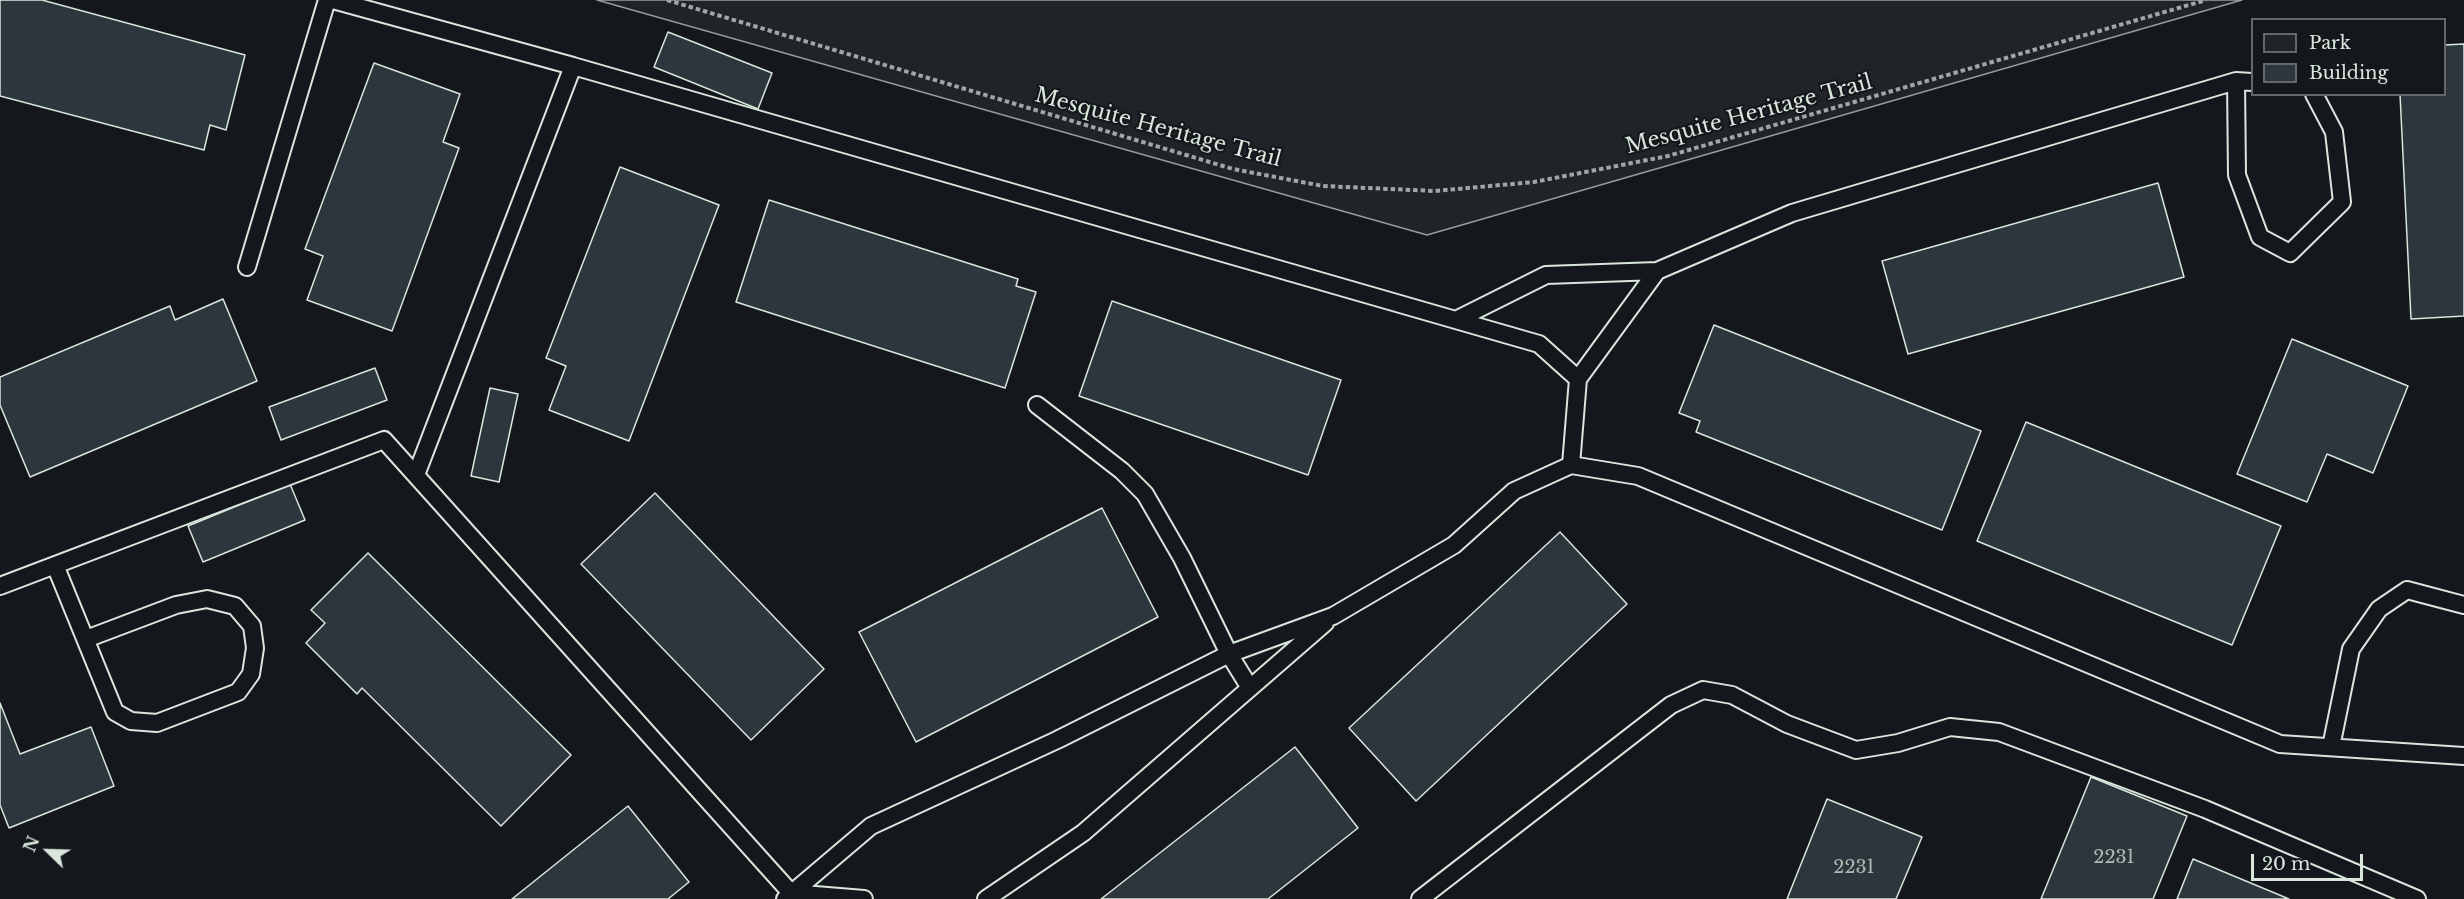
<!DOCTYPE html>
<html>
<head>
<meta charset="utf-8">
<style>
  body { margin:0 }
  #map { position:relative; width:2464px; height:899px; overflow:hidden; background:#14181c; font-family:"Libre Baskerville",serif }
  canvas { display:block }
  .legend { position:absolute; left:2251px; top:18px; width:195px; height:78px; box-sizing:border-box; background:#14181c; border:2px solid #626a69; margin:0; padding:8px 10px; list-style:none; font-size:18px; color:#d8e6dc }
  .legend li { display:flex; align-items:center; gap:12px; height:30px }
  .legend b { width:30px; border:2px solid #626a69 }
  .north { position:absolute; left:18px; top:821px; width:60px; height:60px; -webkit-text-stroke:4px #14181c; paint-order:stroke; rotate:293deg; font-size:16px; font-weight:700; line-height:24px; text-align:center; color:#d8e6dc }
  .north::after { content:''; display:block; margin:auto; width:21px; height:27px; background:#d8e6dc; clip-path:polygon(50% 0,100% 100%,50% 72%,0 100%) }
  .scale { position:absolute; left:2251px; top:854px; width:112px; height:27px; box-sizing:border-box; border:3px solid #d8e6dc; border-top:0; padding-left:8px; font-size:18px; line-height:21px; white-space:nowrap; color:#d8e6dc; -webkit-text-stroke:4px #14181c; paint-order:stroke }
</style>
</head>
<body>
<div id="map">
<canvas width="2464" height="899"></canvas>
<ul class="legend">
<li><b style="height:16px;background:#202428"></b>Park</li>
<li><b style="height:16px;background:#2c363c"></b>Building</li>
</ul>
<div class="north">N</div>
<div class="scale">20 m</div>
</div>
<script>
const g = document.querySelector('canvas').getContext('2d');
g.lineJoin = 'round';
function paint(path, color) { g.fillStyle = color; g.fill(path, 'evenodd'); }
const toPath = rows => new Path2D(rows.map(r => 'M' + r).join(''));
function strokePath(path, color, width, dash) { g.strokeStyle = color; g.lineWidth = width; g.lineCap = dash ? 'butt' : 'round'; g.setLineDash(dash || []); g.stroke(path); }
function drawText(font, color, halo, rows, align = 'center') {
  g.font = font + ' "Libre Baskerville",serif'; g.lineWidth = 4.5; g.setLineDash([]); g.textBaseline = 'middle'; g.strokeStyle = halo; g.fillStyle = color; for (const [text, x, y, turn = 0] of rows) {
    g.save(); g.translate(x, y); g.rotate((+turn || 0) * Math.PI / 180); g.textAlign = isNaN(turn) ? turn : align; if (halo) g.strokeText(text, 0, 0); g.fillText(text, 0, 0); g.restore();
  }
}
const green = toPath([
  [597,0,2242,0,1427,235,597,0]
]);
paint(green, '#202428');
strokePath(green, '#939e99', 1.5);
const building = toPath([
  [0,0,42,0,245,55,226,130,210,125,204,150,0,96,0,0],
  [668,32,772,73,758,109,654,67,668,32],
  [2464,44,2464,316,2411,319,2400,94,2444,94,2444,45,2464,44],
  [374,63,460,94,443,142,459,148,392,331,307,300,323,256,305,249,374,63],
  [620,167,719,205,629,441,549,410,566,366,546,358,620,167],
  [2158,183,2184,277,1908,354,1882,261,2158,183],
  [769,200,1018,279,1016,286,1036,292,1005,388,736,302,769,200],
  [223,299,257,381,30,477,0,405,0,377,170,306,175,320,223,299],
  [1112,301,1341,380,1308,475,1079,396,1112,301],
  [1714,325,1981,431,1942,530,1696,432,1700,421,1679,413,1714,325],
  [2292,339,2408,386,2373,473,2327,454,2307,502,2237,474,2292,339],
  [375,368,387,400,281,440,269,407,375,368],
  [490,388,518,394,499,482,471,476,490,388],
  [2026,422,2281,526,2232,645,1977,541,2026,422],
  [290,484,305,520,203,562,188,526,290,484],
  [655,493,824,669,751,740,581,564,655,493],
  [1102,508,1158,617,916,742,859,632,1102,508],
  [1560,532,1627,604,1416,801,1349,728,1560,532],
  [368,553,571,755,501,826,362,688,357,694,306,643,325,623,311,610,368,553],
  [0,703,20,754,91,727,114,786,9,828,0,805,0,703],
  [1295,747,1358,828,1268,899,1101,899,1295,747],
  [2091,777,2187,816,2153,899,2041,899,2091,777],
  [1827,799,1922,837,1896,899,1787,899,1827,799],
  [628,806,689,882,668,899,512,899,628,806],
  [2193,859,2289,899,2177,899,2193,859]
]);
paint(building, '#2c363c');
strokePath(building, '#d8e6dc', 1.5);
const service = toPath([
  [333,0,573,66],
  [2236,81,2237,175,2260,237,2290,253,2342,202,2334,132,2314,94],
  [247,267,327,0],
  [1456,320,1546,275,1657,271],
  [1578,379,1657,271,1792,213,2236,81,2252,82],
  [1037,405,1122,471,1145,494,1182,558,1229,654,1250,688],
  [416,475,573,66,1539,344,1578,379,1571,465],
  [55,565,115,712,131,721,157,723,238,692,251,674,255,648,252,626,235,606,207,599,176,605,86,639],
  [0,586,384,440,791,893,864,899],
  [2331,747,2351,649,2379,609,2407,590,2464,605],
  [785,899,871,826,1057,740,1229,654,1333,616,1454,545,1514,491,1571,465,1638,476,2280,744,2464,756],
  [986,899,1083,833,1325,623],
  [1420,899,1671,705,1703,690,1732,695,1787,724,1856,750,1898,743,1950,727,1999,732,2205,809,2417,899]
]);
strokePath(service, '#d8e6dc', 20);
strokePath(toPath([
  [667,0,1233,169,1323,186,1435,191,1534,182,1668,156,2206,0]
]), '#9da8a2', 4, [4.5, 3]);
strokePath(service, '#14181c', 16);
drawText('18px', '#adbab4', null, [
  ["2231",2114,858],
  ["2231",1854,868]
]);
drawText('21px', '#d8e6dc', '#14181c', [
  ["Mesquite Heritage Trail",1749,115,-15],
  ["Mesquite Heritage Trail",1158,128,15]
]);
</script>
</body>
</html>
